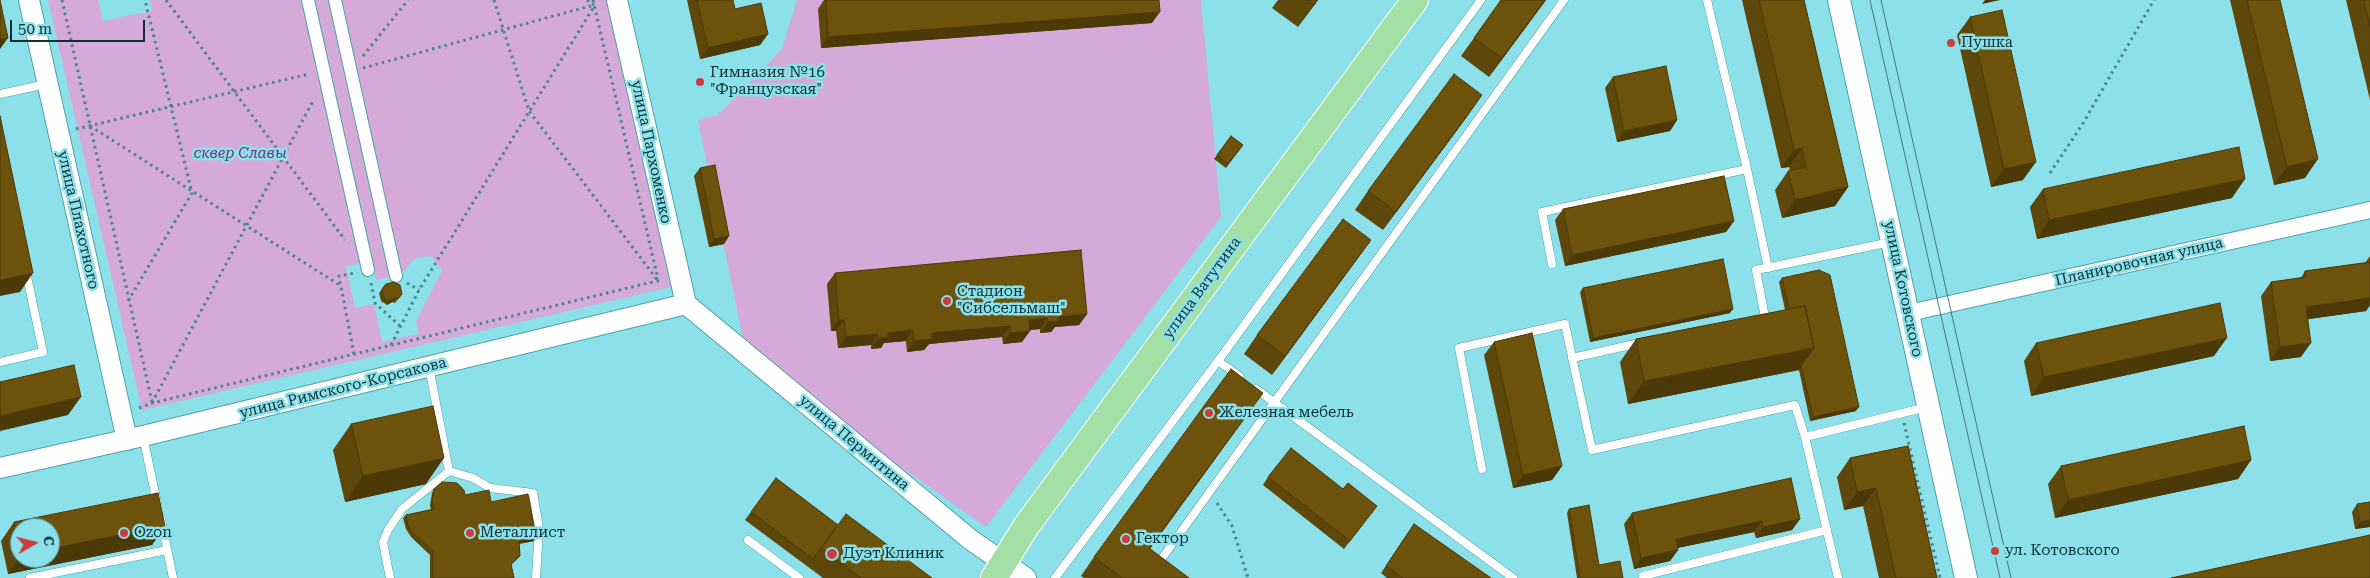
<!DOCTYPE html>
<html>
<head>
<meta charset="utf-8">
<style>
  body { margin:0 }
  #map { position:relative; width:2370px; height:578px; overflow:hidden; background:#8ce0e9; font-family:"Roboto Serif",serif }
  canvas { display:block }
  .north { position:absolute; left:10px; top:518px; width:50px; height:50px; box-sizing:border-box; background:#8ce0e9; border:1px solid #599aa1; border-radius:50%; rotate:82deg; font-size:14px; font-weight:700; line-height:20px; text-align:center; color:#0c3135 }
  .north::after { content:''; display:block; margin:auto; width:18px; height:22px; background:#cb3c3d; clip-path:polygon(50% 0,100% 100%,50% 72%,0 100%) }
  .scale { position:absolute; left:10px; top:20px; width:135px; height:22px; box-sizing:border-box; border:2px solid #0c3135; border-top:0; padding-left:6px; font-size:15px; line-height:18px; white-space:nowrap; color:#0c3135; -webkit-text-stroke:4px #8ce0e9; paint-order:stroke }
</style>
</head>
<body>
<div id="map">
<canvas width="2370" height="578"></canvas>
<div class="north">С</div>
<div class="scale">50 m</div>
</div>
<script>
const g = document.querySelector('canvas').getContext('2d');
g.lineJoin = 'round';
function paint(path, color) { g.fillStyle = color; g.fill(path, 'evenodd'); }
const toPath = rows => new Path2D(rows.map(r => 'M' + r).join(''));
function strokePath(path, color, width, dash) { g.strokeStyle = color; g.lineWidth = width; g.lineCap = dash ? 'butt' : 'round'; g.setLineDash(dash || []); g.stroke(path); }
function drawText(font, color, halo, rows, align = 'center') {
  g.font = font + ' "Roboto Serif",serif'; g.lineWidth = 5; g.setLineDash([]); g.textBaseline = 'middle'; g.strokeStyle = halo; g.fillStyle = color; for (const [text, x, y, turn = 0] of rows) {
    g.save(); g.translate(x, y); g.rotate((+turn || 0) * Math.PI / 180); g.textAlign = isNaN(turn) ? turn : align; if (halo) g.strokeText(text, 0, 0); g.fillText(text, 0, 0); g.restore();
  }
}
paint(toPath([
  [48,0,98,0,103,21,152,11,150,0,608,0,671,287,142,410],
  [431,256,442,271,416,321,419,334,382,342,374,304,355,308,346,266,372,261,376,280,400,275,414,259],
  [797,0,1201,0,1221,217,986,527,747,358,698,120,718,115,782,49]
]), '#d5aad8');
const service = toPath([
  [1707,0,1747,169],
  [0,94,46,84],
  [1552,264,1542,212,1747,169,1768,268],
  [1759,318,1765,317,1756,270,1891,242],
  [1572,358,1640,343],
  [1218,361,1239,376],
  [0,362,43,352,26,272],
  [1256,389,1513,578],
  [143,436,157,503],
  [1805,437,1838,578],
  [1482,469,1459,348,1565,324,1592,450,1795,405,1805,437,1927,407],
  [449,471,473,478,490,488,533,493,539,528,536,578],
  [161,519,173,578],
  [748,540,799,578],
  [1164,564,1160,561,1564,0],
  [1643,576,1827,530],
  [30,578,167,550],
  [390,578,383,542,388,530,402,509,449,471,429,367],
  [1055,578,1218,361,1481,0]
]);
const pedestrian = toPath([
  [308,0,368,270],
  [335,0,396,276]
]);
const minor = toPath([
  [1909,313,2370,210]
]);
const tertiary = toPath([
  [29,0,127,440],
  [617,0,686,304],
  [686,304,971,540,1026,578],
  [0,468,143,436,686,304]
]);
const secondary = toPath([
  [1839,0,1966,578]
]);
const primary = toPath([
  [994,578,1027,525,1415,0]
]);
strokePath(service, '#4ea2ab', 9);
strokePath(pedestrian, '#4ea2ab', 14);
strokePath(minor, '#4ea2ab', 18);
strokePath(tertiary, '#4ea2ab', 22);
strokePath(secondary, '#4ea2ab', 24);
strokePath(primary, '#fff', 28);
strokePath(toPath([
  [62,0,152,402],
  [166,0,345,240],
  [494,0,529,111,659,282],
  [587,0,594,5],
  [593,0,658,279],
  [363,56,408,0],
  [363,68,594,5],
  [90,126,341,286],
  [76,129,309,74],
  [2050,173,2082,125,2154,0],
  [371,283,375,303,400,326],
  [407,283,419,290],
  [128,301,192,193,145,0],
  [391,345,419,290,595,5],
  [354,354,339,276,355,273],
  [152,403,314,99],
  [139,408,152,403,661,280],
  [1904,423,1940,578],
  [1217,503,1232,526,1248,578]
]), '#4a858c', 3, [2.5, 4]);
strokePath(service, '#fff', 8);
strokePath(pedestrian, '#fff', 12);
strokePath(minor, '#fff', 16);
strokePath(tertiary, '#fff', 20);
strokePath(secondary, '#fff', 22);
strokePath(primary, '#a3e0a6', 26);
strokePath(toPath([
  [1870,0,2000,578],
  [1881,0,2011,578]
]), '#41797f', 1);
paint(toPath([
  [687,0,733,0,735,9,768,34,760,45,700,59],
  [824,0,1159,0,1152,23,821,48,818,9],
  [1278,0,1318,0,1298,27,1272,8],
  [1501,0,1546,0,1489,77,1461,56],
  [1742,0,1804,0,1848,187,1835,206,1782,218,1775,190,1788,171,1790,171,1789,167,1781,168],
  [2230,0,2280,0,2305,178,2274,185],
  [2346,0,2370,0,2370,100],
  [1970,17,2023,180,1991,187,1957,35],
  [1613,77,1677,120,1670,131,1617,142,1605,88],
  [1469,114,1383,230,1355,210,1368,191],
  [1231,136,1243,145,1226,168,1214,159],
  [700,168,729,236,724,244,709,247,694,176],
  [2043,189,2232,198,2037,239,2030,207],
  [1563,209,1734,221,1726,232,1565,266,1555,220],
  [1371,240,1272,375,1244,354,1257,335],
  [2370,256,2370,305,2366,311,2307,319,2301,357,2270,361,2261,296,2271,282,2301,278,2305,271,2365,263],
  [835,273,1087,314,1079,325,1055,327,1051,332,1040,333,1040,329,1030,330,1022,342,1003,344,1002,337,929,344,924,350,907,352,906,341,884,343,881,348,871,349,871,345,838,348,836,331,831,331,827,284],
  [1782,278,1856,411,1810,421,1799,370,1628,404,1620,362,1636,339,1785,310,1779,282],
  [386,284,402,294,395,303,392,302,387,305,381,301,379,293],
  [1583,288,1730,313,1590,342,1580,292],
  [1494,342,1562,466,1552,480,1513,488,1484,355],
  [2036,343,2214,356,2031,396,2024,361],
  [1263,393,1150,549,1189,578,1084,578,1081,576,1094,557],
  [351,424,426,484,345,502,333,450],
  [1908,446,1937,578,1879,578,1863,506,1844,510,1837,477,1850,458],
  [2251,460,2238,479,2055,518,2048,484,2061,466],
  [1268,477,1343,489,1377,506,1344,549,1263,485],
  [776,478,838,525,932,578,823,578,745,520],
  [434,489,465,495,491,502,534,541,519,544,520,556,511,565,514,578,430,578,430,555,411,537,406,529,403,518,406,515,431,510,430,505,432,493],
  [2370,502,2370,527,2355,529,2352,512,2357,504],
  [1569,509,1599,565,1623,578,1577,578,1567,513],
  [1632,513,1800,519,1792,530,1756,538,1754,532,1677,548,1678,550,1670,561,1634,569,1624,524],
  [14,522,165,526,152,545,8,574,1,541],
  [20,528,50,528,20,558],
  [1414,524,1491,578,1387,578,1381,573]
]), '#5e470a');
paint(toPath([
  [1317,0,1318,0,1298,27],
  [1545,0,1546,0,1489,77,1502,58],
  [1985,0,2000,0,1982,4],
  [1160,12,1152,23,821,48,828,37],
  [768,34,760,45,700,59,708,48],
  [8,38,0,49,0,39],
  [1482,95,1469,114,1383,230,1396,212],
  [1677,120,1670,131,1617,142,1624,131],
  [1802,148,1789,167,1781,168,1794,150],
  [2318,159,2305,178,2274,185,2287,167],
  [2036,162,2023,180,1991,187,2004,169],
  [2245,179,2232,198,2037,239,2049,220],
  [1848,187,1835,206,1782,218,1795,200],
  [1734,221,1726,232,1565,266,1572,255],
  [729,236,724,244,709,247,714,239],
  [1371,240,1358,258,1272,375,1285,356],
  [33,273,20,292,0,296,0,280],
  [2370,293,2370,305,2366,311,2296,321,2306,307],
  [395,298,392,302,387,305,389,301],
  [1733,309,1730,313,1590,342,1593,338],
  [1087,314,1079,325,1055,327,1051,332,1040,333,1048,322,1059,317],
  [1047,318,1040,329,1022,331,1029,320],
  [839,320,844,320,836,331,831,331],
  [1010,326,1002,337,929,344,924,350,907,352,914,341,932,333],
  [913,330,906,341,884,343,881,348,871,349,878,338,888,333],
  [1030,331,1022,342,1003,344,1010,333],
  [878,334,871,345,838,348,846,337],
  [2227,338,2214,356,2031,396,2044,377],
  [2311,343,2301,357,2270,361,2280,347],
  [1814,348,1799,370,1628,404,1644,381],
  [1263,393,1250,411,1136,567,1149,548],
  [81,397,68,415,0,431,0,416],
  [1859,407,1856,411,1810,421,1813,417],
  [444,458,426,484,345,502,363,476],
  [2251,460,2238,479,2055,518,2068,500],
  [1562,466,1552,480,1513,488,1523,475],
  [1876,488,1863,506,1844,510,1857,492],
  [1800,519,1792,530,1756,538,1763,527],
  [2370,520,2370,527,2355,529,2360,522],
  [1762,521,1754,532,1668,550,1676,539],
  [165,526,152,545,8,574,20,556,20,558,50,558,50,549],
  [536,537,534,541,517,544,519,541],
  [1678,550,1670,561,1634,569,1641,558]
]), '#4c3908');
const building = toPath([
  [0,0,8,38,0,39,0,0],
  [697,0,733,0,735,9,761,3,768,34,708,48,697,0],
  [826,0,1159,0,1160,12,828,37,826,0],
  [1307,0,1317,0,1314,5,1307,0],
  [1501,0,1545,0,1502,58,1474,38,1501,0],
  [1759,0,1804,0,1848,187,1795,200,1788,171,1806,167,1802,148,1794,150,1759,0],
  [2247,0,2280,0,2318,159,2287,167,2247,0],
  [2364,0,2370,0,2370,27,2364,0],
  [2002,10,2036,162,2004,169,1970,17,2002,10],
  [1666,66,1677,120,1624,131,1613,77,1666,66],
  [1454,74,1482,95,1396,212,1368,191,1454,74],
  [0,116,33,273,0,280,0,116],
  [1231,136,1243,145,1228,164,1217,155,1231,136],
  [2239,147,2245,179,2049,220,2043,189,2239,147],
  [715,165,729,236,714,239,700,168,715,165],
  [1724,176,1734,221,1572,255,1563,209,1724,176],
  [1343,219,1371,240,1285,356,1257,335,1343,219],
  [1081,250,1087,314,1059,317,1059,321,1048,322,1047,318,1029,320,1030,331,1010,333,1010,326,932,333,932,339,914,341,913,330,888,333,888,337,878,338,878,334,846,337,844,320,839,320,835,273,1081,250],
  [1723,259,1733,309,1593,338,1583,288,1723,259],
  [2370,262,2370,298,2306,307,2311,343,2280,347,2271,282,2306,277,2305,271,2370,262],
  [1819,270,1830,275,1859,407,1813,417,1801,366,1814,348,1805,306,1789,309,1782,278,1819,270],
  [394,282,400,285,402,294,398,299,395,298,389,301,384,298,382,289,386,284,394,282],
  [2220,303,2227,338,2044,377,2036,343,2220,303],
  [1805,306,1814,348,1644,381,1636,339,1805,306],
  [1532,333,1562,466,1523,475,1494,342,1532,333],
  [74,365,81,397,0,416,0,382,74,365],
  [1231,369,1263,393,1149,548,1189,578,1122,578,1094,557,1231,369],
  [433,406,444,458,363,476,351,424,433,406],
  [2244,426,2251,460,2068,500,2061,466,2244,426],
  [1908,446,1937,578,1896,578,1876,488,1857,492,1850,458,1908,446],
  [1291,448,1343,489,1348,483,1377,506,1350,541,1268,477,1291,448],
  [776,478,838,525,813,559,751,512,776,478],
  [1791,478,1800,519,1763,527,1762,521,1676,539,1678,550,1641,558,1632,513,1791,478],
  [442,482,457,483,464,490,465,495,489,490,491,502,528,494,536,537,519,541,520,556,511,564,514,578,433,578,433,551,413,533,408,526,406,515,434,509,432,501,434,489,442,482],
  [158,493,165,526,50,549,50,528,20,528,20,550,14,522,158,493],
  [2370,502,2370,520,2360,522,2357,504,2370,502],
  [1589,505,1599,565,1620,561,1623,578,1580,578,1569,509,1589,505],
  [846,514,932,578,861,578,821,548,846,514],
  [1414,524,1491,578,1403,578,1386,566,1414,524],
  [2370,535,2370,578,2171,578,2370,535]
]);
paint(building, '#6d520c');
strokePath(building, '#4c3908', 1);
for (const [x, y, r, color] of [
  [1951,43,5,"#cb3c3d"],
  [700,82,5,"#cb3c3d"],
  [947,301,5,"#cb3c3d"],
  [1209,413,5,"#cb3c3d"],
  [124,533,5,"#cb3c3d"],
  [470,533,5,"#cb3c3d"],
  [1126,539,5,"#cb3c3d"],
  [1995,551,5,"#cb3c3d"],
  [832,554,6,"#cb3c3d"]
]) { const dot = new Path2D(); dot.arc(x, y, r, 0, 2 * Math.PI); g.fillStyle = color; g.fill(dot); strokePath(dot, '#8ce0e9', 2); }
drawText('15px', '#0c3135', '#8ce0e9', [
  ["Пушка",1961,43],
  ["Гимназия №16",710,73],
  ["\"Французская\"",710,90],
  ["Стадион",957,292],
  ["\"Сибсельмаш\"",957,309],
  ["Железная мебель",1219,413],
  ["Ozon",134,533],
  ["Металлист",480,533],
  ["Гектор",1136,539],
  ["ул. Котовского",2005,551],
  ["Дуэт Клиник",843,554]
], 'left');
drawText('15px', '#0c3135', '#8ce0e9', [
  ["улица Пархоменко",651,152,78],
  ["улица Плахотного",78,220,77],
  ["Планировочная улица",2139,262,-13],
  ["улица Ватутина",1202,288,-54],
  ["улица Котовского",1903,289,78],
  ["улица Римского-Корсакова",343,388,-14],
  ["улица Пермитина",854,443,40]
]);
drawText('italic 15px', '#78317e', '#8ce0e9', [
  ["сквер Славы",240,154]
]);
</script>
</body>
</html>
